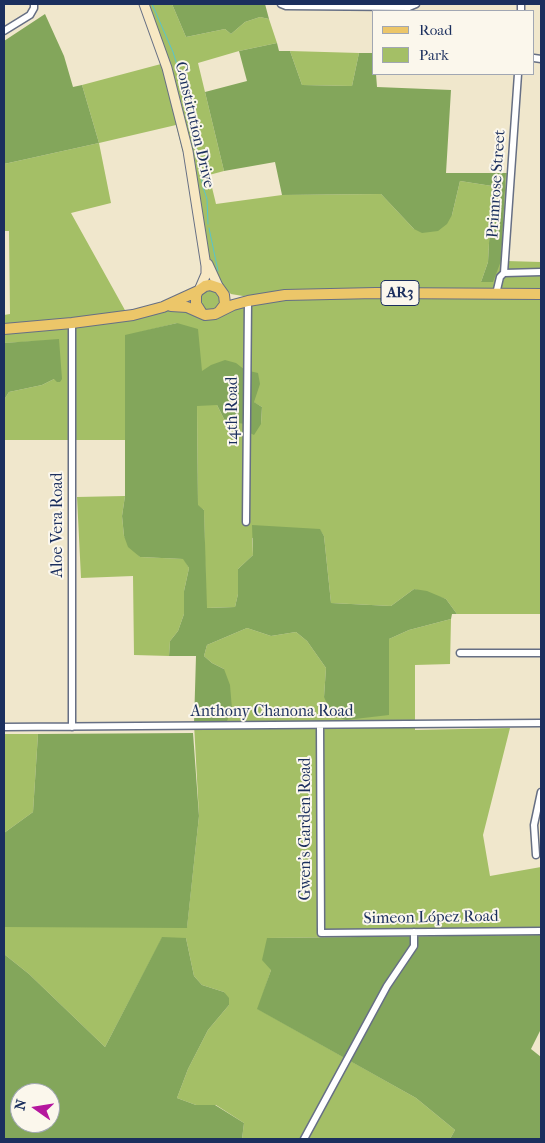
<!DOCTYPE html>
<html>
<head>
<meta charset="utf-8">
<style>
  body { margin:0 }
  #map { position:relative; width:545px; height:1143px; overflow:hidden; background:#f0e7cc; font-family:"IM FELL French Canon",serif }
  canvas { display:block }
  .frame { position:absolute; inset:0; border:5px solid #1b2f5e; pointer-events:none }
  .legend { position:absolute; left:372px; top:10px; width:162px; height:65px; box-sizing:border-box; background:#fbf7ec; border:1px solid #a1a7b3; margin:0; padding:6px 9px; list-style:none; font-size:15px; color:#1b2f5e }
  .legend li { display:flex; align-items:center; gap:10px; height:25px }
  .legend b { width:25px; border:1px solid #a1a7b3 }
  .north { position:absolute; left:10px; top:1083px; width:50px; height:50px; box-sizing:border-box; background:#fbf7ec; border:1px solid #a1a7b3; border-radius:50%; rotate:283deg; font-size:14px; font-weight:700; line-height:20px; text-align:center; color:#1b2f5e }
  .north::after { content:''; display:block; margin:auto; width:18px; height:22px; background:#b5179e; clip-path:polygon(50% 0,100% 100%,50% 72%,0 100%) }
</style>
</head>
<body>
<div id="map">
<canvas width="545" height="1143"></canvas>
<div class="frame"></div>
<ul class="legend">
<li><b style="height:6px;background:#ecc669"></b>Road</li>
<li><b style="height:14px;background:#a4bf66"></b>Park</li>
</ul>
<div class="north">N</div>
</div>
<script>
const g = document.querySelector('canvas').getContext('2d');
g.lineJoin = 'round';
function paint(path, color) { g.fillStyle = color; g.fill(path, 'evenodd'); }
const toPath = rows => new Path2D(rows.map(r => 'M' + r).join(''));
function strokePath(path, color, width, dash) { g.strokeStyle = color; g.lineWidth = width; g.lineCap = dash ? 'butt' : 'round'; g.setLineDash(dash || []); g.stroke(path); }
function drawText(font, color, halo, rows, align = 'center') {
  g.font = font + ' "IM FELL French Canon",serif'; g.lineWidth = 4; g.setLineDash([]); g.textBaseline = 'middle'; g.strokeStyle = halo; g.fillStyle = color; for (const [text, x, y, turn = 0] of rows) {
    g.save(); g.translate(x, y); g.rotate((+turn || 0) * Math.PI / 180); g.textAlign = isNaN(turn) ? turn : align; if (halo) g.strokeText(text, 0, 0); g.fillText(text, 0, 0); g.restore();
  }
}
paint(toPath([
  [144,4,172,4,186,37,225,29,231,34,245,22,260,17,269,19,277,43,239,51,198,63,224,171,209,175,216,204,282,195,381,194,414,229,452,215,460,181,492,186,488,262,481,282,501,261,506,173,513,173,506,261,541,262,541,288,328,290,243,296,231,294,222,286,211,259,204,260,191,184,176,125,99,143,111,203,71,213,126,312,36,323,4,325,4,315,10,314,9,231,4,231,4,164,99,143,82,85,161,64],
  [290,51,359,53,352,86,302,85],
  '200 300a10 10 0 1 1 20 0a10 10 0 1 1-20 0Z',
  [541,294,541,614,457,614,446,599,414,589,391,606,331,603,324,536,320,530,252,538,253,555,238,569,238,594,235,607,206,608,204,510,198,506,197,405,217,405,225,421,261,424,262,407,202,372,177,323,125,336,125,440,4,440,4,400,9,392,42,385,54,379,59,340,4,343,4,332,180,309,206,320,211,320,215,319,231,309,284,299],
  [125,496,122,516,124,536,140,557,184,559,189,568,184,591,184,614,178,631,170,641,169,656,134,655,133,576,81,578,77,497],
  [451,619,450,664,415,665,415,730,510,728,483,835,490,876,541,867,541,935,267,938,271,970,258,1009,416,1098,455,1130,450,1139,242,1139,244,1123,216,1105,196,1105,177,1098,188,1069,208,1030,229,1005,224,992,202,985,194,976,186,938,162,938,105,1047,29,974,4,954,4,927,187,927,199,816,194,724,224,669,212,663,204,656,207,645,247,628,271,636,296,632,307,641,326,668,324,697,389,714,389,639,409,630],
  [4,734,38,734,33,812,4,833]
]), '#a4bf66');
paint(toPath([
  [172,4,265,4,269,19,260,17,245,22,231,34,225,29,186,37],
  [45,14,64,56,73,87,82,85,99,143,4,164,4,102,5,102,4,41],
  [277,43,279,51,290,51,302,85,352,86,359,53,374,53,374,74,376,74,377,87,451,90,446,173,506,173,501,261,493,282,481,282,488,262,492,186,460,181,452,215,447,224,438,231,422,233,414,229,381,194,282,195,275,162,224,171,205,92,247,81,239,51],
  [177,323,198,329,202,371,211,365,225,360,236,363,245,370,258,373,260,384,254,402,262,407,261,424,254,435,246,431,245,424,225,421,217,405,197,406,198,505,204,510,207,608,235,607,238,594,238,569,253,555,252,525,320,529,324,536,331,603,391,606,414,589,427,591,446,599,457,614,452,614,451,619,409,630,389,639,389,715,346,720,332,715,324,697,326,668,307,641,296,632,271,636,247,628,207,645,204,656,212,663,224,669,230,685,232,709,227,721,194,724,196,656,169,656,170,641,178,631,184,614,184,591,189,568,183,559,140,557,128,547,124,536,122,516,125,496,125,335],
  [59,339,62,379,60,382,57,382,54,379,42,385,9,392,4,400,4,343],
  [193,733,199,816,187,928,4,927,4,833,33,812,38,734],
  [541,935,541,1029,531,1049,541,1057,541,1139,450,1139,455,1130,416,1098,257,1009,271,970,262,960,267,938],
  [162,937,186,938,194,976,202,985,224,992,229,998,229,1005,208,1030,188,1069,177,1098,196,1105,215,1105,244,1123,242,1139,4,1139,4,954,29,974,105,1047],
  [20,1093,50,1093,50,1123,20,1123]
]), '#83a65b');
strokePath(toPath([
  [152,4,173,52,183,84,193,129,203,187,207,199,208,224],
  [209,228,218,271]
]), '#58c5cc', 1);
const minor = toPath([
  [281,4,286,6,409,7,416,4],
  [521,4,521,11],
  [4,31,30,15,34,8,34,4],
  [534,58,541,59],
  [504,273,541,272],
  [496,294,500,277,504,273,518,74],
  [72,323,72,727],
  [246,522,248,301],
  [460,653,541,653],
  [320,725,321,933,541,931],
  [4,727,541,723],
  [536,855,534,825,541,792],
  [304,1139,387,986,414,946,414,932]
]);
const secondary = toPath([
  [144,4,167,68,188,151,206,266,206,274,200,288],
  [208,264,219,288]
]);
const primary = toPath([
  [171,306,187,307,205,315,215,314,219,312,225,304,224,295,219,288,210,285,205,286,198,291,196,295,196,304,201,312],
  [219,312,233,305,248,301,285,295,376,293,541,294],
  [4,329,72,323,133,315,163,307,198,291]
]);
strokePath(minor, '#666f84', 9);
strokePath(secondary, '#666f84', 11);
strokePath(primary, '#666f84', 12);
strokePath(minor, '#fff', 6);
strokePath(secondary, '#f7e8c3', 9);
strokePath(primary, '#ecc669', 10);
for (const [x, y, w] of [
  [400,293,38]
]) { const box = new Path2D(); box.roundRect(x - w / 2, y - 12.5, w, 25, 4); g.fillStyle = '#fbf7ec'; g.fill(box); strokePath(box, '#1b2f5e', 1); }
drawText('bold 15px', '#1b2f5e', null, [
  ["AR3",400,293]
]);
drawText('16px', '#1b2f5e', '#fbf7ec', [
  ["Constitution Drive",194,125,77],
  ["Primrose Street",497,184,-86],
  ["14th Road",233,411,-90],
  ["Aloe Vera Road",58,525,-90],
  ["Anthony Chanona Road",272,712],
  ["Gwen's Garden Road",306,829,-90],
  ["Simeon López Road",431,918,-1]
]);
</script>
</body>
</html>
